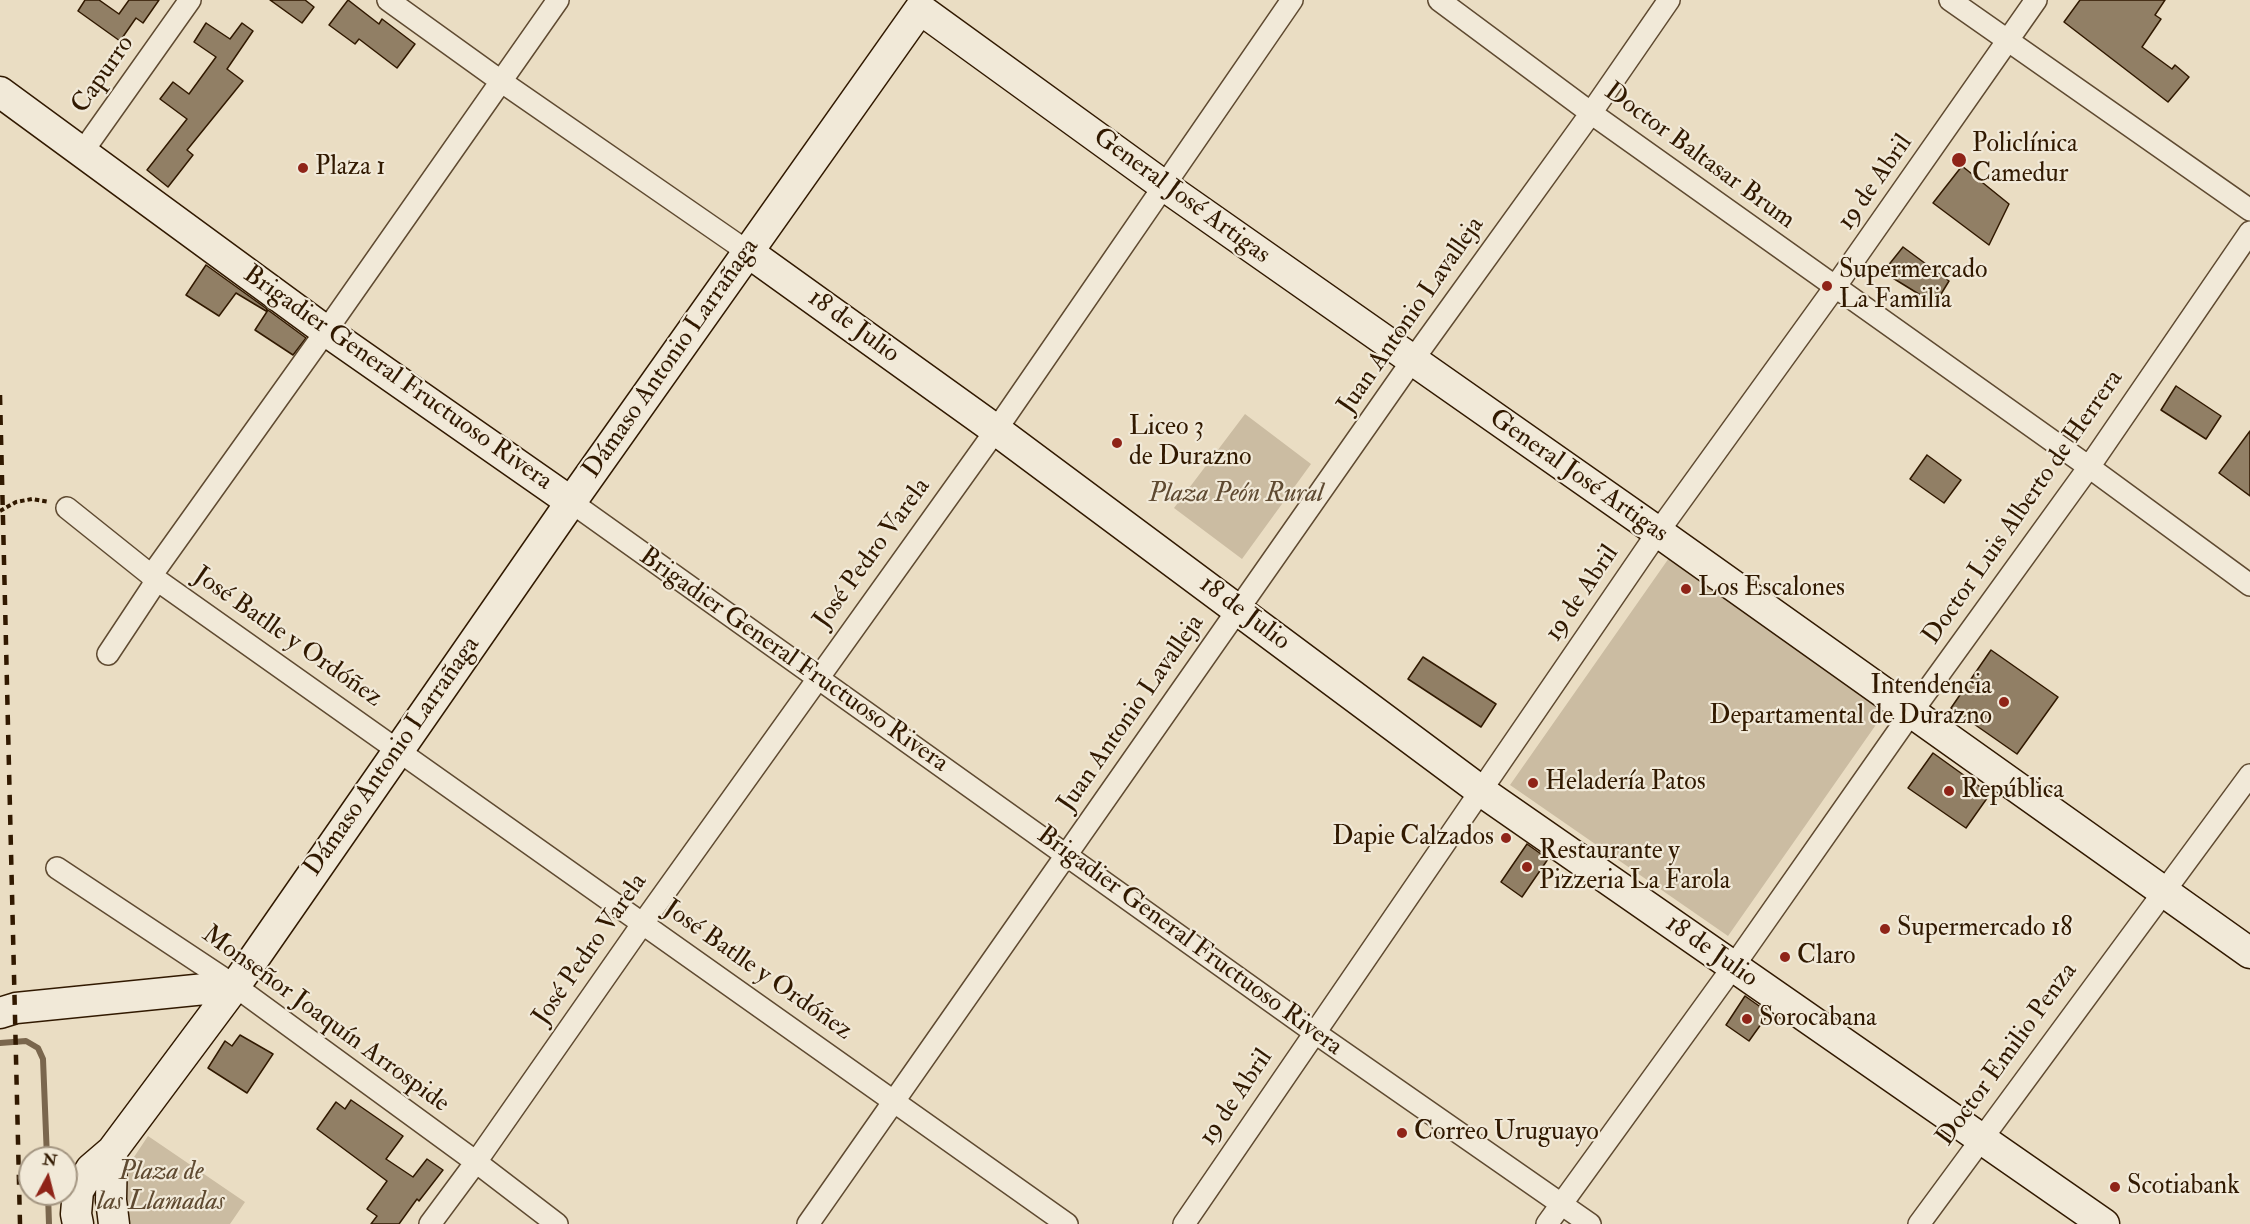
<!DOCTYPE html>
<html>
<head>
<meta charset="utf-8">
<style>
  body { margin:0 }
  #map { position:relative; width:2250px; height:1224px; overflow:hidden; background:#eaddc3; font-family:"IM FELL Double Pica",serif }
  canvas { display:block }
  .north { position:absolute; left:18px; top:1146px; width:60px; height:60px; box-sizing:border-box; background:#f1e9d8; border:2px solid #a49682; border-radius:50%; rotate:7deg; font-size:16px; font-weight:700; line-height:24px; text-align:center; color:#311900 }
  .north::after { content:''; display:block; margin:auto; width:21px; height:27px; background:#8f2418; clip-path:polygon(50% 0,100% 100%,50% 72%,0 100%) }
</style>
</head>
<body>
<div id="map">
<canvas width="2250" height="1224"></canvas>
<div class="north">N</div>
</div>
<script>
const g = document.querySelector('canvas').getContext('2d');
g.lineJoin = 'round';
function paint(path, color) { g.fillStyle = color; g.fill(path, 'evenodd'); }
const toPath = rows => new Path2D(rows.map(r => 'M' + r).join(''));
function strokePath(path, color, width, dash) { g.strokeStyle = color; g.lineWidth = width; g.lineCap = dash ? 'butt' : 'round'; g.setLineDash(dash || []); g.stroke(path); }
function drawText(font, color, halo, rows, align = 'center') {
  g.font = font + ' "IM FELL Double Pica",serif'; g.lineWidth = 4.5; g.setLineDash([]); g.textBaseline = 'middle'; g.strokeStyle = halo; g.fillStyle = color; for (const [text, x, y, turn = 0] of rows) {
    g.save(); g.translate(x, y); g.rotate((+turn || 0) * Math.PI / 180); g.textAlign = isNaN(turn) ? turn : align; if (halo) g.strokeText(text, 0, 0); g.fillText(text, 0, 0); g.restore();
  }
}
paint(toPath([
  [1245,414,1311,464,1242,559,1174,508],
  [1669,558,1887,709,1728,936,1510,785],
  [148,1136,245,1202,230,1224,127,1224,122,1194,126,1169]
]), '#cbbca2');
strokePath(toPath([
  [0,1043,26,1041,38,1048,43,1059,47,1158],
  [48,1194,49,1224]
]), '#7a664d', 6);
const building = toPath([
  [85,0,99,0,119,14,129,0,159,0,143,23,136,18,120,41,78,11,85,0],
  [270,0,305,0,314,7,302,23,270,0],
  [348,0,379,24,382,19,415,44,397,68,359,39,355,44,329,25,348,0],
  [2080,0,2165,0,2155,15,2161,19,2142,47,2172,69,2175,65,2189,77,2168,102,2064,22,2080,0],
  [206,23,230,39,242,23,253,31,227,69,243,81,187,150,193,155,168,187,147,170,187,119,160,99,173,82,189,94,216,57,194,42,206,23],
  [1962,166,2009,204,1989,245,1933,203,1962,166],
  [1903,247,1949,281,1935,304,1883,272,1903,247],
  [206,265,267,309,266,311,236,293,219,316,186,295,206,265],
  [268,310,306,338,293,355,255,330,268,310],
  [2176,386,2221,416,2206,439,2161,410,2176,386],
  [2250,431,2250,496,2219,473,2250,431],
  [1927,455,1961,480,1944,503,1910,479,1927,455],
  [1991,650,2058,697,2017,754,1951,708,1991,650],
  [1423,657,1496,704,1481,727,1408,679,1423,657],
  [1933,753,1990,794,1966,828,1908,788,1933,753],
  [1527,844,1548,859,1522,897,1501,882,1527,844],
  [1745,996,1769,1013,1749,1041,1726,1025,1745,996],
  [240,1035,273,1054,247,1093,208,1068,225,1041,232,1046,240,1035],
  [351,1100,403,1136,386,1159,413,1177,427,1159,443,1170,419,1201,417,1199,399,1224,371,1224,377,1216,367,1209,387,1181,317,1129,336,1102,345,1109,351,1100]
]);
paint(building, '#917f65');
strokePath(building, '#311900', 1.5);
const street = toPath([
  [388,0,502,82,748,252],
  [1439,0,1591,113,2089,467,2250,585],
  [1950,0,2250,210],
  [83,151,190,0],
  [571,502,1314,1032,1590,1224],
  [67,508,157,580,1067,1224],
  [151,576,326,331,558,0],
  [108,654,157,580],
  [57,868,235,986,476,1162,557,1224],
  [430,1224,476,1162,643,923,996,430,1292,0],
  [808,1224,1412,361,1591,113,1669,0],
  [1184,1224,1658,532,1835,287,2036,0],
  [1547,1224,1733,967,1911,713,2089,467,2250,232],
  [1919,1224,2250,775]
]);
const secondary = toPath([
  [0,92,326,331,571,502],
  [748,252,996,430,1481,791,2104,1224],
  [0,1013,16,1008,235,986],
  [112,1151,111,1200,114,1224],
  [78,1224,76,1214,78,1191,91,1169,112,1151,235,986,571,502,920,9,1163,185,1658,532,2250,953]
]);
strokePath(street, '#5f4a31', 24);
strokePath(secondary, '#311900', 33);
strokePath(toPath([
  [0,511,16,502,32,499,49,502]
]), '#311900', 4, [4.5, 3]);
strokePath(street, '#f1e9d8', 21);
strokePath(secondary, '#f1e9d8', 30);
strokePath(toPath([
  [0,395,20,1224]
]), '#311900', 4.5, [10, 10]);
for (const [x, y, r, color] of [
  [1959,160,8,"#8f2418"],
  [303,168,6,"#8f2418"],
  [1827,286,6,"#8f2418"],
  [1117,443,6,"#8f2418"],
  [1686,589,6,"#8f2418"],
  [2004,702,6,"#8f2418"],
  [1533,783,6,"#8f2418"],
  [1949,791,6,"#8f2418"],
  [1506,838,6,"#8f2418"],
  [1527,867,6,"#8f2418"],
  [1885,929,6,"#8f2418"],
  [1785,957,6,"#8f2418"],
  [1747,1019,6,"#8f2418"],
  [1402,1133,6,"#8f2418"],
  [2115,1187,6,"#8f2418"]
]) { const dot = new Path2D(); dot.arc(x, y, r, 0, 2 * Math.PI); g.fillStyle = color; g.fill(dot); strokePath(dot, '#f1e9d8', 2); }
drawText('26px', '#311900', '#f1e9d8', [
  ["Capurro",104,75,-55],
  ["Doctor Baltasar Brum",1699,157,36],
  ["19 de Abril",1876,183,-55],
  ["General José Artigas",1181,197,36],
  ["Juan Antonio Lavalleja",1412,316,-55],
  ["18 de Julio",853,327,36],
  ["Dámaso Antonio Larrañaga",672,359,-55],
  ["Brigadier General Fructuoso Rivera",397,379,35],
  ["General José Artigas",1578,477,35],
  ["Doctor Luis Alberto de Herrera",2024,508,-55],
  ["José Pedro Varela",873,554,-54],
  ["19 de Abril",1583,594,-56],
  ["18 de Julio",1244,614,37],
  ["José Batlle y Ordóñez",287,638,35],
  ["Brigadier General Fructuoso Rivera",793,661,35],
  ["Juan Antonio Lavalleja",1132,714,-55],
  ["Dámaso Antonio Larrañaga",393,757,-55],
  ["Brigadier General Fructuoso Rivera",1189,942,36],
  ["José Pedro Varela",591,950,-55],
  ["18 de Julio",1711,952,35],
  ["José Batlle y Ordóñez",757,971,35],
  ["Monseñor Joaquín Arrospide",325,1020,36],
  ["Doctor Emilio Penza",2008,1055,-54],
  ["19 de Abril",1237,1098,-56]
]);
drawText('26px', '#311900', '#f1e9d8', [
  ["Policlínica",1972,145],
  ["Camedur",1972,175],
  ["Plaza 1",315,168],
  ["Supermercado",1839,271],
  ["La Familia",1839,301],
  ["Liceo 3",1129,428],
  ["de Durazno",1129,458],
  ["Los Escalones",1698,589],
  ["Intendencia",1992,687,"right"],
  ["Departamental de Durazno",1992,717,"right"],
  ["Heladería Patos",1545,783],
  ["República",1961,791],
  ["Dapie Calzados",1494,838,"right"],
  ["Restaurante y",1539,852],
  ["Pizzeria La Farola",1539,882],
  ["Supermercado 18",1897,929],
  ["Claro",1797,957],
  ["Sorocabana",1759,1019],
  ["Correo Uruguayo",1414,1133],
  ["Scotiabank",2127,1187]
], 'left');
drawText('italic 26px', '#5f4a31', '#f1e9d8', [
  ["Plaza Peón Rural",1236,495],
  ["Plaza de",161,1173],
  ["las Llamadas",161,1203]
]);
</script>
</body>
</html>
